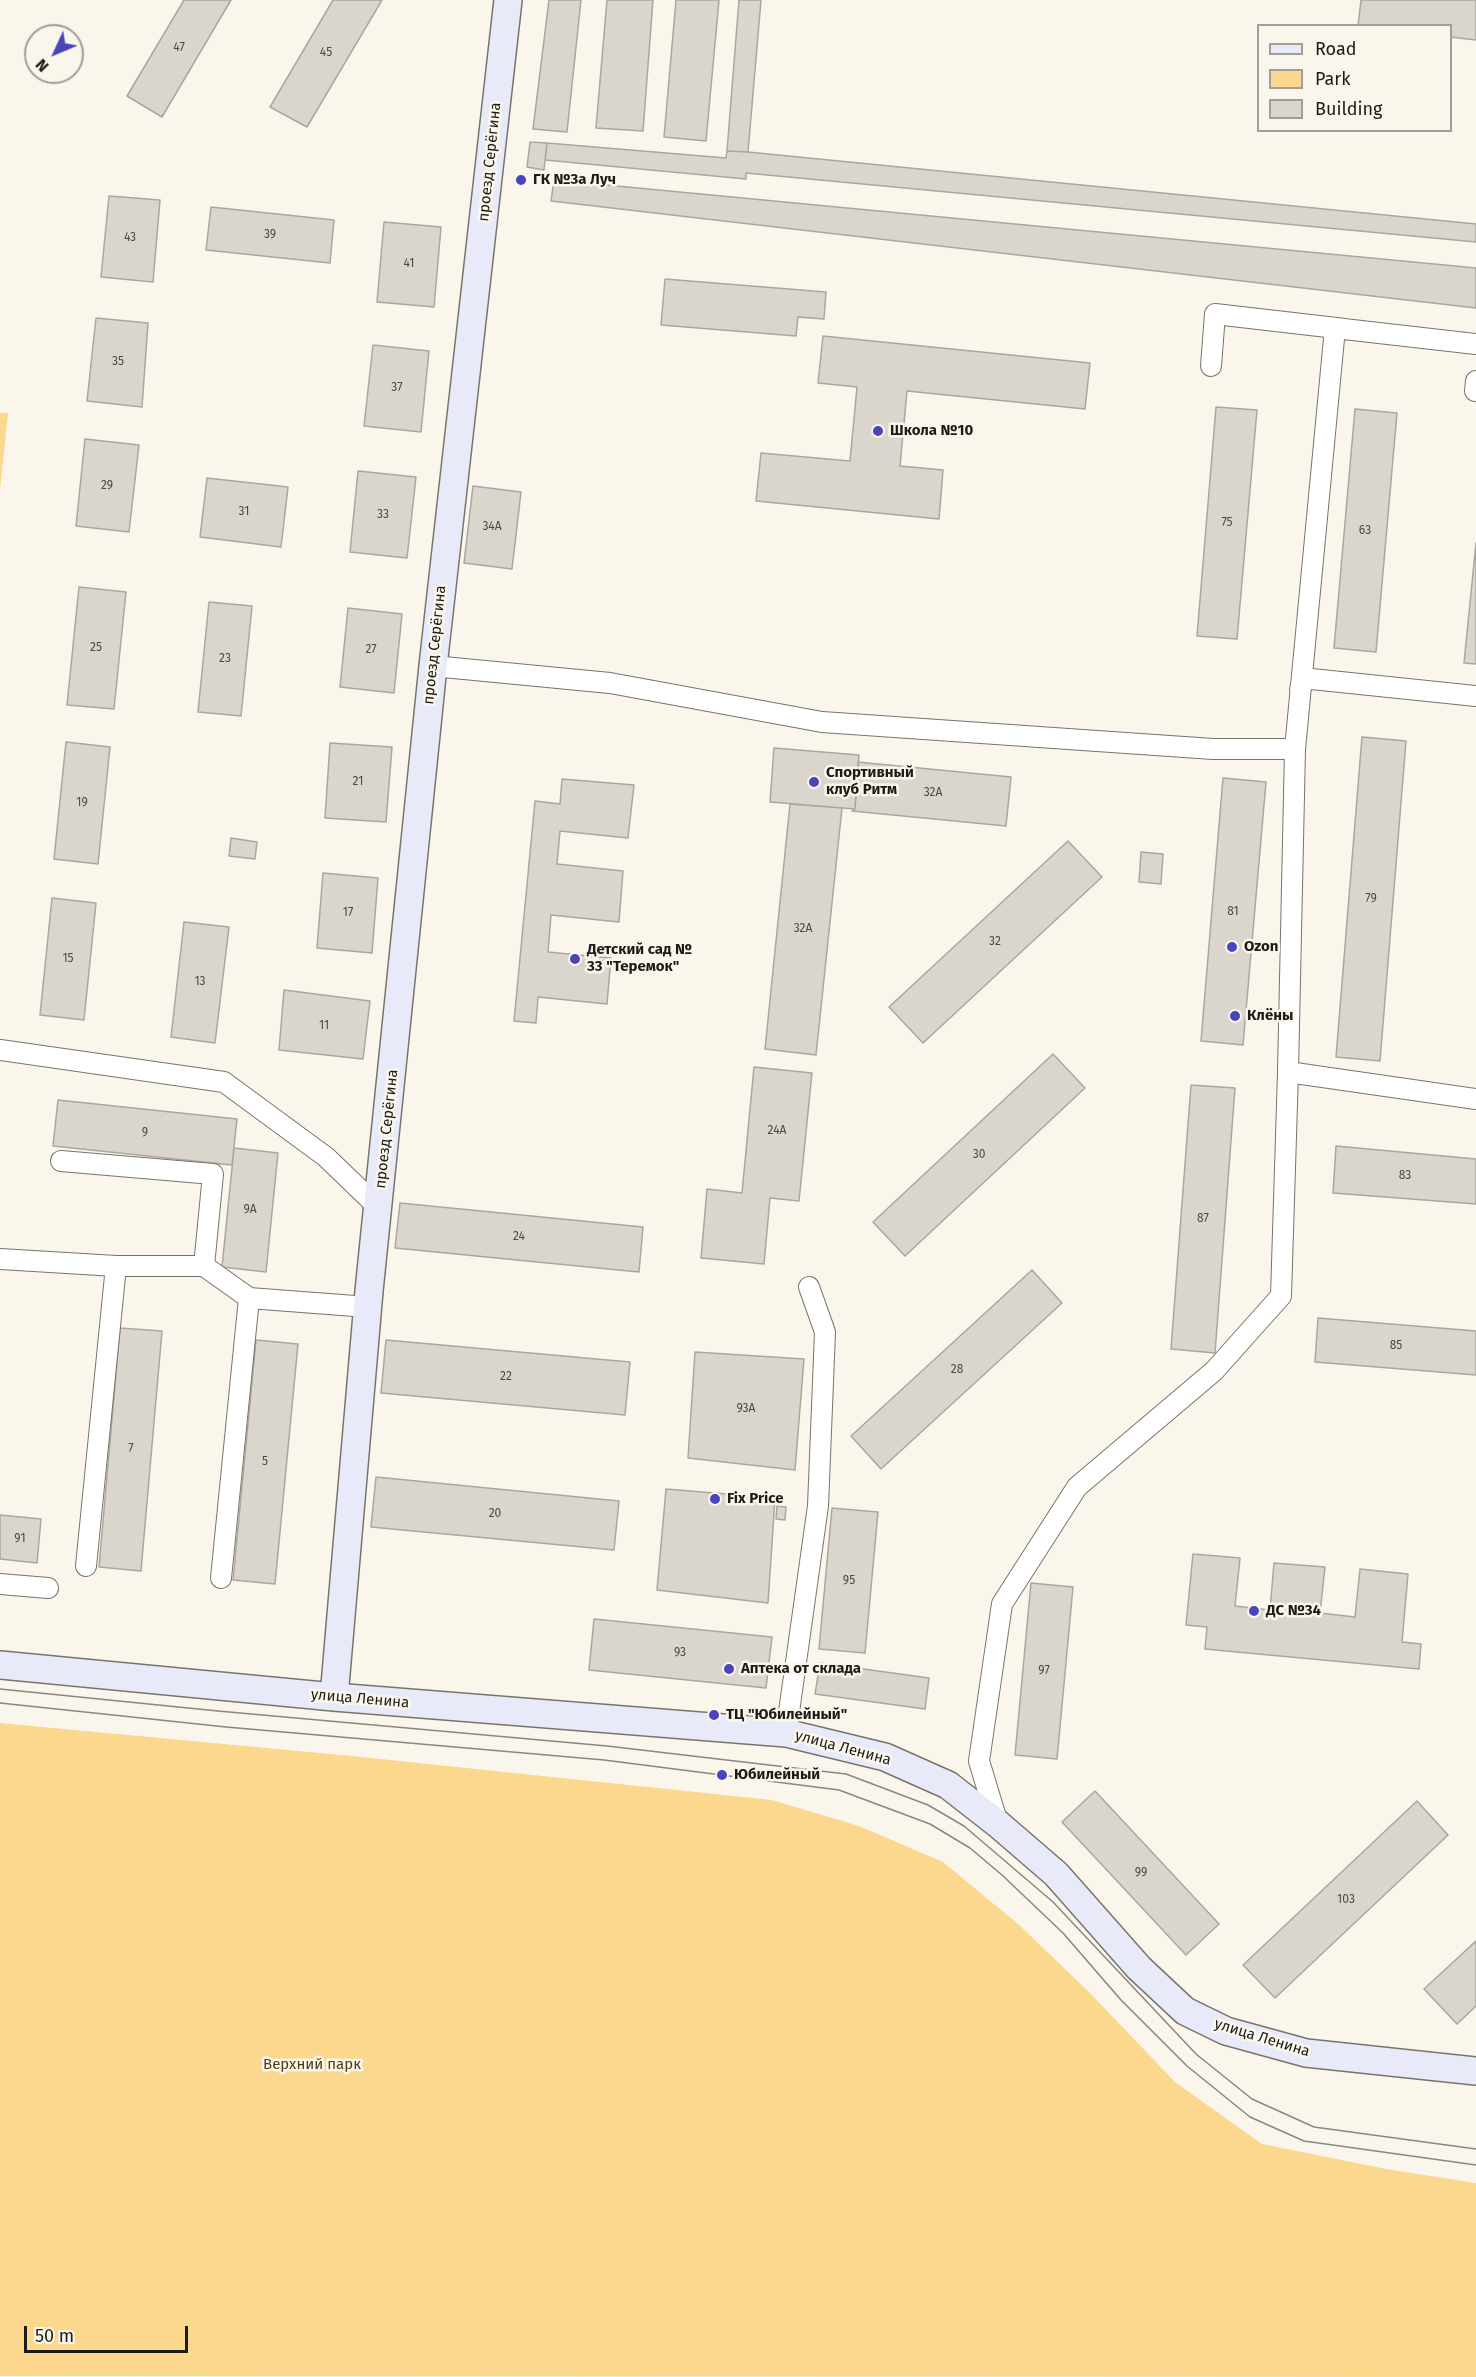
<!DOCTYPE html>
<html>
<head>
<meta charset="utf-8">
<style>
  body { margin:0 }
  #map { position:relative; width:1476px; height:2377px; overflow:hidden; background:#fbf6ec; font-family:"Fira Sans",sans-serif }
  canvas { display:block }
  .legend { position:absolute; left:1257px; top:24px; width:195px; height:108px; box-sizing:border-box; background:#fbf6ec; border:2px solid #a29e97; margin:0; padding:8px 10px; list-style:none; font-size:18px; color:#1d1b18 }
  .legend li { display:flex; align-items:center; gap:12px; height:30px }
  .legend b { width:30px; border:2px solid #a29e97 }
  .north { position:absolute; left:24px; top:24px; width:60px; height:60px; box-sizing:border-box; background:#fbf6ec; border:2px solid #a29e97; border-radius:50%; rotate:226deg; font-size:16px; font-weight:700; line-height:24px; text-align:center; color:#1d1b18 }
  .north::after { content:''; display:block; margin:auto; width:21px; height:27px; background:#4946bc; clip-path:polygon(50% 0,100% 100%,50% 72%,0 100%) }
  .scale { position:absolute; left:24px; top:2326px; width:164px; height:27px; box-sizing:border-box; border:3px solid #1d1b18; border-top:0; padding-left:8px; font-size:18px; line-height:21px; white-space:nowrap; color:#1d1b18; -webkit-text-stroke:4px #fbf6ec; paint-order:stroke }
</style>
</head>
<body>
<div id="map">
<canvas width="1476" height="2377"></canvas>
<ul class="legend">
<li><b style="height:8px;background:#e8eaf9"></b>Road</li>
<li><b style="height:16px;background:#fcd88f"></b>Park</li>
<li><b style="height:16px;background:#dbd6cd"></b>Building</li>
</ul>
<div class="north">N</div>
<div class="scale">50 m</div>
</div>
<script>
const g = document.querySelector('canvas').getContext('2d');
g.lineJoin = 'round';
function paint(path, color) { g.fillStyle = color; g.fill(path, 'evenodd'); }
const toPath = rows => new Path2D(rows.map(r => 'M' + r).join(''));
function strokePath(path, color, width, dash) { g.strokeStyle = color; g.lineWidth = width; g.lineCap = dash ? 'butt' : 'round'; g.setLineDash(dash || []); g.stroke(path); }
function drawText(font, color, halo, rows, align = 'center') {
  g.font = font + ' "Fira Sans",sans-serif'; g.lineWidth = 5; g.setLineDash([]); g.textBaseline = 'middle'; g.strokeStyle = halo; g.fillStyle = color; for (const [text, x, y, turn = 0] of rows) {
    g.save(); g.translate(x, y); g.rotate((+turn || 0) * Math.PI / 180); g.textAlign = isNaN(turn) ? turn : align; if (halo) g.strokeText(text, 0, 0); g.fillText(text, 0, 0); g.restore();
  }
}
paint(toPath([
  [0,413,8,413,0,490],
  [0,1723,352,1756,772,1800,859,1826,943,1862,1018,1924,1088,1991,1175,2082,1262,2144,1386,2169,1476,2183,1476,2377,0,2376]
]), '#fcd88f');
const building = toPath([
  [184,0,231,0,162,117,127,96,184,0],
  [333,0,382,0,307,127,270,107,333,0],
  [549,0,581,0,567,132,533,129,549,0],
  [607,0,653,0,643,131,596,128,607,0],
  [676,0,719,0,706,141,664,137,676,0],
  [739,0,761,0,748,152,727,151,739,0],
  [1361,0,1476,0,1476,40,1450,37,1450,26,1358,26,1361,0],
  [530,142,547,143,544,170,527,167,530,142],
  [547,143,726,158,727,151,748,152,1476,224,1476,242,746,173,746,179,545,160,547,143],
  [554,180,1476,268,1476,308,551,201,554,180],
  [109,196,160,200,153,282,101,277,109,196],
  [211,207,334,220,330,263,206,250,211,207],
  [384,222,441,227,434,307,377,302,384,222],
  [665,279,826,292,824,319,798,317,796,336,661,325,665,279],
  [96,318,148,323,142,407,87,401,96,318],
  [823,336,1090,363,1085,409,907,391,900,466,943,470,939,519,756,501,761,453,850,461,857,387,818,383,823,336],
  [373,345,429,351,421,432,364,426,373,345],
  [1216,407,1257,410,1237,639,1197,636,1216,407],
  [1355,409,1397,413,1376,652,1334,648,1355,409],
  [85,439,139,445,129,532,76,526,85,439],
  [358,471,416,477,407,558,350,552,358,471],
  [207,478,288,487,281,547,200,537,207,478],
  [473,486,521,492,512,569,464,563,473,486],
  [1476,543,1476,664,1464,663,1476,543],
  [79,587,126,592,114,709,67,705,79,587],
  [209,602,252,606,241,716,198,712,209,602],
  [348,608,402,614,394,693,340,687,348,608],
  [1362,737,1406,741,1380,1061,1336,1057,1362,737],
  [66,742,110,747,98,864,54,859,66,742],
  [330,743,392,747,386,822,325,818,330,743],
  [774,748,859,755,855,809,770,802,774,748],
  [858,762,1011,777,1006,826,852,811,855,809,858,762],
  [1223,778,1266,782,1243,1045,1201,1041,1223,778],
  [562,779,634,785,628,838,560,831,557,864,623,871,619,922,551,915,548,952,611,958,607,1004,538,997,536,1023,514,1021,535,801,560,804,562,779],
  [790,804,842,808,816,1055,765,1049,790,804],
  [231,838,257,842,255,859,229,856,231,838],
  [1068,841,1102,877,923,1043,889,1007,1068,841],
  [1141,852,1163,854,1161,884,1139,882,1141,852],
  [323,873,378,878,372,953,317,948,323,873],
  [52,898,96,903,84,1020,40,1015,52,898],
  [184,922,229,927,215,1043,171,1037,184,922],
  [284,990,370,1001,363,1059,279,1050,284,990],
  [1053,1054,1085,1088,905,1256,873,1222,1053,1054],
  [754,1067,812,1073,799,1201,770,1198,764,1264,701,1258,707,1189,742,1193,754,1067],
  [1191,1085,1235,1088,1215,1353,1171,1349,1191,1085],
  [58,1100,237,1119,232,1165,53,1146,58,1100],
  [1336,1146,1476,1159,1476,1204,1333,1193,1336,1146],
  [234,1148,278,1153,266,1272,222,1267,234,1148],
  [400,1203,643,1227,639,1272,395,1248,400,1203],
  [1032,1270,1062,1303,881,1469,851,1436,1032,1270],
  [1318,1318,1476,1331,1476,1375,1315,1362,1318,1318],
  [120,1328,162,1331,141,1571,99,1567,120,1328],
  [256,1340,298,1344,275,1584,233,1580,256,1340],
  [386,1340,630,1362,625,1415,381,1393,386,1340],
  [695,1352,804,1359,795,1470,688,1458,695,1352],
  [376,1477,619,1501,614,1550,371,1527,376,1477],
  [666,1489,775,1498,768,1603,657,1590,666,1489],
  [777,1506,786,1507,785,1520,776,1519,777,1506],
  [832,1508,878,1512,865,1653,819,1649,832,1508],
  [0,1515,41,1519,37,1563,0,1559,0,1515],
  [1193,1554,1240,1558,1235,1606,1270,1610,1274,1563,1325,1567,1320,1613,1355,1617,1360,1569,1408,1574,1402,1642,1421,1644,1419,1669,1205,1649,1207,1627,1186,1625,1193,1554],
  [1031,1583,1073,1587,1057,1759,1015,1755,1031,1583],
  [594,1619,772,1637,766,1688,589,1670,594,1619],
  [820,1663,929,1678,925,1709,815,1694,820,1663],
  [1095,1791,1219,1924,1186,1955,1062,1822,1095,1791],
  [1417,1801,1448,1835,1275,1998,1243,1965,1417,1801],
  [1476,1941,1476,2006,1457,2024,1424,1989,1476,1941]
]);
paint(building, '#dbd6cd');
strokePath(building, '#aba69e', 1.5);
const street = toPath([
  [1211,366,1215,314,1345,329],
  [1475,391,1476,381],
  [433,666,610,683,822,722,1213,749,1295,749,1296,738],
  [1300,690,1302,678,1476,696],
  [0,1050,224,1082,326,1157,379,1208],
  [1288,1072,1476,1099],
  [61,1161,213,1174,204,1266,249,1298,368,1307],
  [0,1259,116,1266,204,1266],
  [86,1566,116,1266],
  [221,1578,249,1298],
  [0,1584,48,1588],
  [786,1733,818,1506,825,1332,809,1287],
  [998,1824,979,1761,1002,1604,1077,1487,1214,1371,1281,1296,1288,1072,1295,749,1335,328,1476,344]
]);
const secondary = toPath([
  [0,1665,334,1697,786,1733,885,1757,948,1785,998,1824,1056,1874,1139,1968,1185,2011,1226,2031,1306,2053,1476,2071],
  [334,1697,369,1291,433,666,508,0]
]);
strokePath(street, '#78746b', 22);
strokePath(secondary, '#78746b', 30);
strokePath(street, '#fff', 20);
strokePath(secondary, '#e8eaf9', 27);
strokePath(toPath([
  [0,1689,218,1711,607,1746,846,1774,928,1805,964,1826,1053,1902,1196,2054,1252,2099,1314,2127,1476,2149],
  [0,1703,226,1727,604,1760,839,1790,930,1824,970,1848,1002,1875,1063,1933,1121,2000,1187,2066,1250,2117,1304,2141,1476,2165]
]), '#8a8680', 1.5);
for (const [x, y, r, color] of [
  [521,180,6,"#4946bc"],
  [878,431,6,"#4946bc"],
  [814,782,6,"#4946bc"],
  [1232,947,6,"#4946bc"],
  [575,959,6,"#4946bc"],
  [1235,1016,6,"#4946bc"],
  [715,1499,6,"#4946bc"],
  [1254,1611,6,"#4946bc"],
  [729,1669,6,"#4946bc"],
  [714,1715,6,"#4946bc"],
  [722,1775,6,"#4946bc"]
]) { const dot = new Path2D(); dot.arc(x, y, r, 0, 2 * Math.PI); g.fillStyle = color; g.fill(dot); strokePath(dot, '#fbf6ec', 2); }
drawText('12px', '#4c4a45', null, [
  ["47",179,48],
  ["45",326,53],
  ["39",270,235],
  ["43",130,238],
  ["41",409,264],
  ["35",118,362],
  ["37",397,388],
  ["29",107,486],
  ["31",244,512],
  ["33",383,515],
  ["75",1227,523],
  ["34А",492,527],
  ["63",1365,531],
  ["25",96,648],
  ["27",371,650],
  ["23",225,659],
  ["21",358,782],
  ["32А",933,793],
  ["19",82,803],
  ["79",1371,899],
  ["81",1233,912],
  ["17",348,913],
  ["32А",803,929],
  ["32",995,942],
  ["15",68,959],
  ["13",200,982],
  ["11",324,1026],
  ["24А",777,1131],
  ["9",145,1133],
  ["30",979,1155],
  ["83",1405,1176],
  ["9А",250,1210],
  ["87",1203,1219],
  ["24",519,1237],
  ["85",1396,1346],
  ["28",957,1370],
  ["22",506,1377],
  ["93А",746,1409],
  ["7",131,1449],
  ["5",265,1462],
  ["20",495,1514],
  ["91",20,1539],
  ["95",849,1581],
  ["93",680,1653],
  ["97",1044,1671],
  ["99",1141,1873],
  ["103",1346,1900]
]);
drawText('15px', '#1d1b18', '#fbf6ec', [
  ["проезд Серёгина",490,162,-84],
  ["проезд Серёгина",435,645,-84],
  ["проезд Серёгина",387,1129,-84],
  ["улица Ленина",360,1699,5],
  ["улица Ленина",843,1748,15],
  ["улица Ленина",1262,2038,17]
]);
drawText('bold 15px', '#1d1b18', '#fbf6ec', [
  ["ГК №3а Луч",533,180],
  ["Школа №10",890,431],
  ["Спортивный",826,773],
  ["клуб Ритм",826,790],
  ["Ozon",1244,947],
  ["Детский сад №",587,950],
  ["33 \"Теремок\"",587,967],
  ["Клёны",1247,1016],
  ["Fix Price",727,1499],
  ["ДС №34",1266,1611],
  ["Аптека от склада",741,1669],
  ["ТЦ \"Юбилейный\"",726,1715],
  ["Юбилейный",734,1775]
], 'left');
drawText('15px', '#4d3b12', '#fbf6ec', [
  ["Верхний парк",312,2065]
]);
</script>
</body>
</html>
